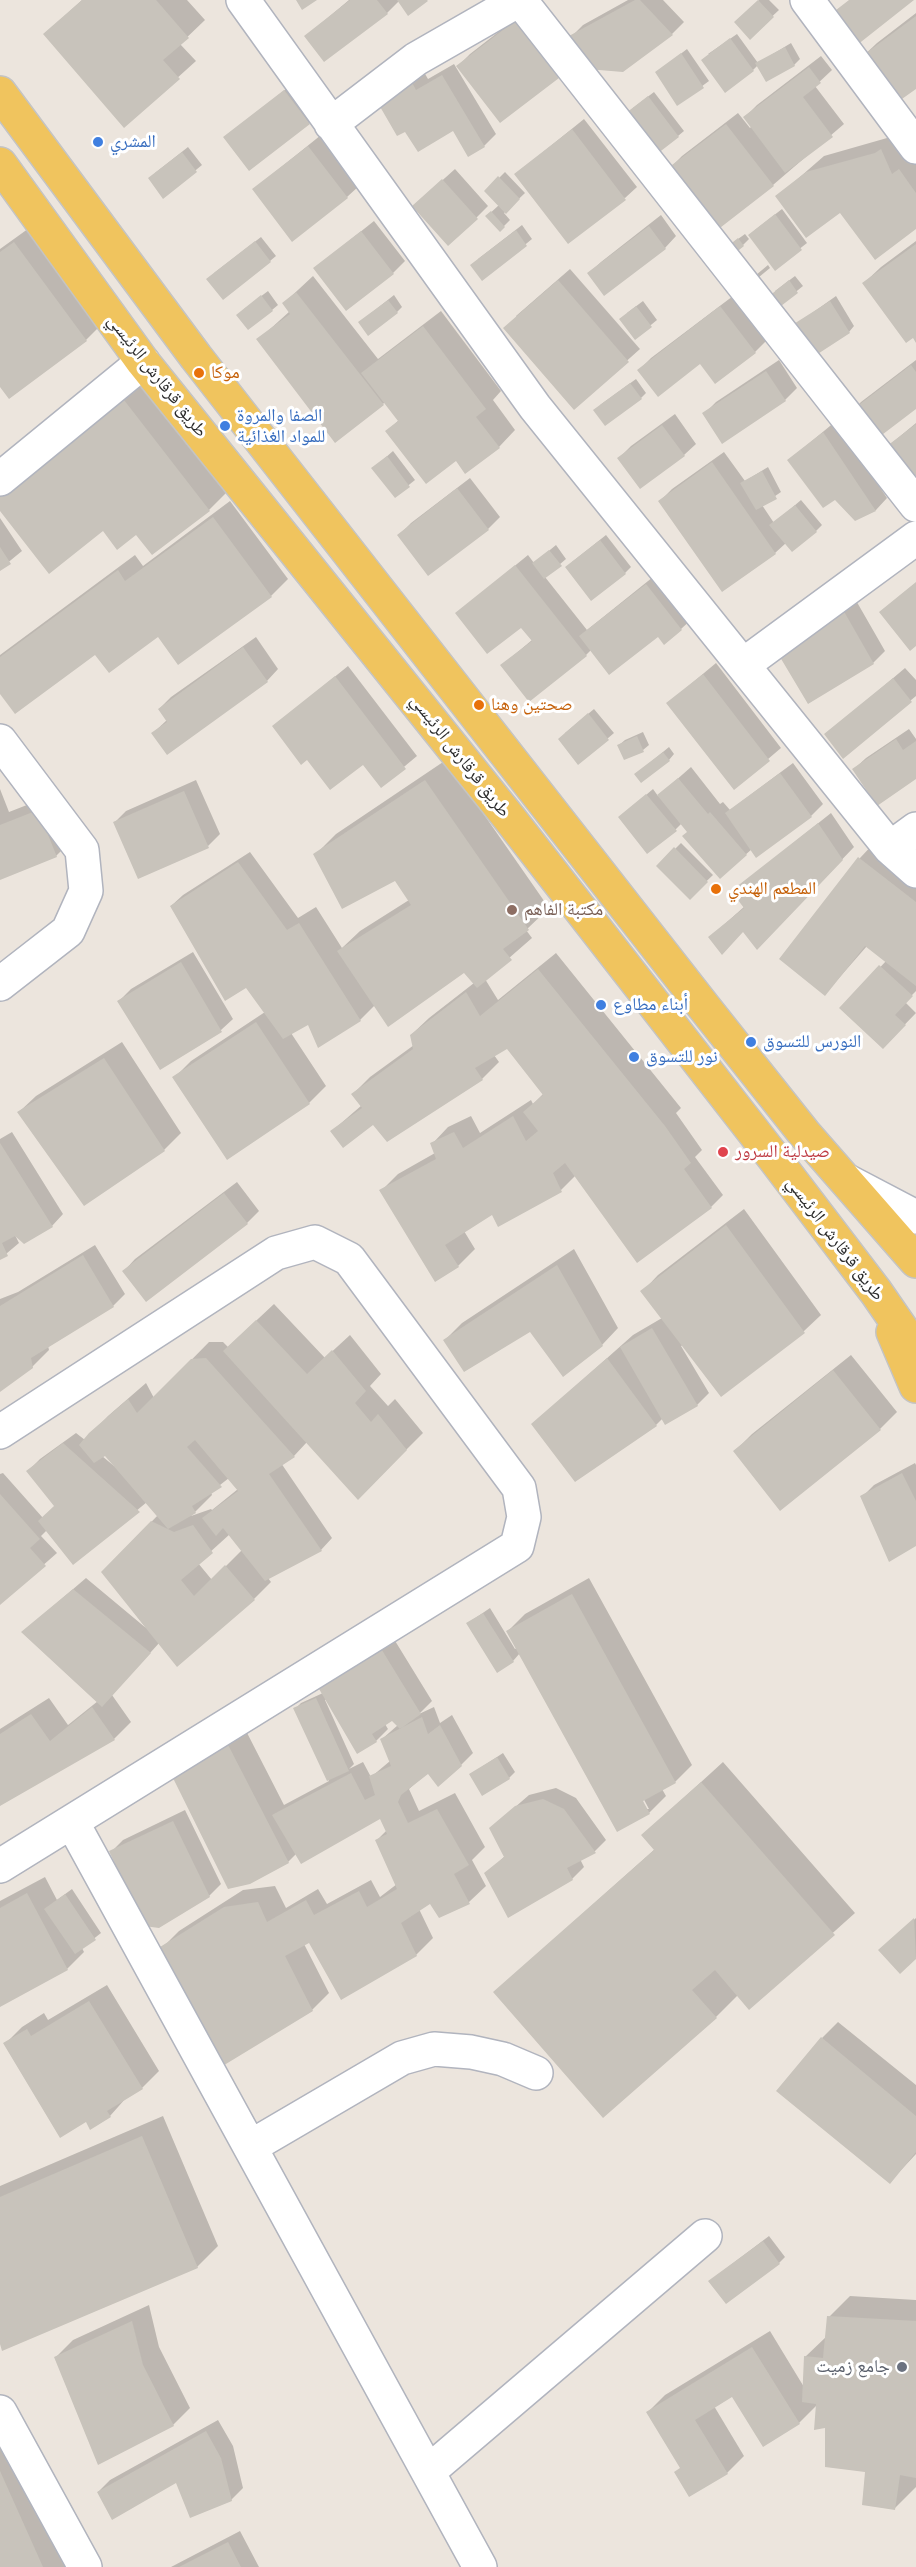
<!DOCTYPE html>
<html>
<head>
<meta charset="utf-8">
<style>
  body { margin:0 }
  canvas { display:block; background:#ece5dd }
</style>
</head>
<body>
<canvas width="916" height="2567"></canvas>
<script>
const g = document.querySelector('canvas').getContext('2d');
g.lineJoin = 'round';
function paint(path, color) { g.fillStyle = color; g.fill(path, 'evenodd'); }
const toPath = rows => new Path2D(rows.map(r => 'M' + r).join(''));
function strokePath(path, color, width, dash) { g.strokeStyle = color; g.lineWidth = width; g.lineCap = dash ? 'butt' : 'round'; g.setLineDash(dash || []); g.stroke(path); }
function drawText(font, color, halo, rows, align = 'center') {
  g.font = font + ' "Open Sans","Noto Naskh Arabic",sans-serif'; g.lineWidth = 6; g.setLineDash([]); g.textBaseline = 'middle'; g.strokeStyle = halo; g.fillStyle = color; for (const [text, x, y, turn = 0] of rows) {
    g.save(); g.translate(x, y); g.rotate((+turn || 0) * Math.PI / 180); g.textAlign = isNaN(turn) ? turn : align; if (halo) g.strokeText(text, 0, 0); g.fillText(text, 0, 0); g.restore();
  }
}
paint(toPath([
  [82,0,187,0,205,20,180,44,196,61,124,126,45,34],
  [349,0,427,0,409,14,399,1,387,13,306,36],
  [628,0,663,0,684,22,672,34,623,71,571,37,583,25],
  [759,0,769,0,779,10,750,37,736,22],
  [528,9,570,65,500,121,458,66,470,54],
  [916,13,916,87,860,59,877,43],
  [737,34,758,63,791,43,800,59,794,65,758,65,753,70,708,54],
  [687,49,709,81,678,104,657,72],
  [821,56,832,70,815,86,844,124,773,185,716,228,670,168,682,156,738,113,750,128,752,126,745,117,757,105],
  [454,64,496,134,484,146,453,129,406,129,377,98,421,67,428,79],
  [297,80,321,111,309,123,225,138],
  [654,92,684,131,678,136,633,108],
  [584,119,637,187,625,198,516,174],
  [321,135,359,186,347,197,254,189],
  [894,136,916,153,916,227,777,197,824,156],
  [188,147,202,165,163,197,155,173],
  [455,169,488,206,476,218,426,195],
  [505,172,525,193,504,213,510,220,500,230,487,216,499,205,486,191],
  [782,209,807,243,775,268,755,230],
  [661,215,676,236,665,248,589,273,601,262],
  [374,221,405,261,393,273,315,268],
  [522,225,532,239,483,279,478,259],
  [32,226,103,323,86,340,9,397,0,385,0,249],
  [745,234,749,239,743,245,731,244],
  [261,237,276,256,270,261,214,273],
  [916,241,916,340,864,283,881,267],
  [768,265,770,268,753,282,750,280],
  [570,269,640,349,574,408,516,316],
  [313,276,378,359,441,311,501,391,493,400,515,430,499,447,456,459,387,431,399,420,385,402,383,404,258,340,290,311,284,303],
  [795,276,803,286,777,307,775,291],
  [268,291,278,305,272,310,244,309],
  [394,295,402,307,397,312,360,322],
  [733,296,767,340,755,352,639,370,651,358],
  [836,296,854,326,849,332,791,328],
  [643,301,657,320,635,338,627,313],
  [779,360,797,388,785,400,704,414,716,402],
  [916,360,916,407,849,414,861,402],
  [636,379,646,393,641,398,600,405],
  [142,384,226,493,209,510,136,533,103,529,0,508,59,449],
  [675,414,696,444,684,455,619,458,631,446],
  [836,421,887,498,876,510,855,519,836,498,789,460],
  [916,423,916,473,881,452],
  [393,451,415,480,395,496,377,465],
  [724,452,745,481,768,467,781,492,762,505,774,523,801,500,822,525,816,531,786,543,775,553,660,501,672,489],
  [470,478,500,517,488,529,429,574,399,535,411,523],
  [230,501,288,579,271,596,158,635,96,653,0,692,0,655,135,555,143,566],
  [0,518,22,551,0,569],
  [606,535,631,567,625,573,572,562],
  [556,545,566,559,545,577,587,630,658,573,693,618,681,629,592,649,586,655,502,665,532,640,521,626,457,613,528,555,534,563],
  [854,597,885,651,873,663,788,636],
  [256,637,278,669,267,681,153,733,167,720,159,709,171,697],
  [716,663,781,748,734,788,668,703],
  [348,666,417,756,381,786,363,763,307,758,274,726],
  [905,668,916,680,916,696,843,756,826,735],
  [594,709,614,733,579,763,565,733],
  [909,729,916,739,916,778,854,769,866,758],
  [643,732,649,745,643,750,619,745,625,740],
  [669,747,674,754,669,760,636,774],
  [446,760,549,908,526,930,532,938,485,979,498,1000,556,953,681,1108,676,1113,702,1150,695,1157,723,1195,711,1207,576,1175,561,1190,492,1213,464,1231,475,1249,458,1266,381,1191,398,1174,435,1153,432,1144,448,1127,471,1116,480,1133,531,1100,533,1104,544,1093,507,1047,494,1055,499,1062,482,1079,374,1122,332,1131,362,1105,353,1094,370,1077,414,1045,411,1035,429,1018,474,983,465,971,375,1005,360,1020,308,1023,291,1033,326,1086,309,1103,174,1078,191,1061,265,1012,246,986,171,906,183,895,250,852,298,918,316,907,342,948,360,931,409,900,396,879,315,855,336,834],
  [793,763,823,804,811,816,752,849,720,877,682,823,675,830,626,812,653,789,658,796,691,767,720,804,723,802,730,810],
  [196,780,220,834,208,846,114,823,126,811],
  [0,789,9,812,55,794,73,839,56,856,0,879],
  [831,813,854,847,769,936,744,930,710,937,745,906,733,891],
  [876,841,916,873,916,991,905,1002,916,1013,883,1047,842,1008,886,961,867,946,825,994,860,858],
  [681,843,713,875,690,897,658,866],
  [193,952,233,1019,221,1030,160,1068,119,1001,131,989],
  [122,1042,181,1133,164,1150,85,1204,19,1112,36,1096],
  [12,1132,63,1214,52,1226,14,1233,19,1243,0,1259,0,1139],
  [237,1182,259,1211,247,1223,146,1300,124,1271,135,1259],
  [744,1209,821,1315,804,1331,721,1394,683,1345,681,1346,709,1393,697,1405,663,1418,656,1425,533,1424,633,1335,662,1318,642,1292,658,1275],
  [95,1245,125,1294,113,1306,48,1346,49,1350,32,1367,0,1390,0,1299,18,1292],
  [574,1249,618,1328,602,1345,531,1330,445,1340,462,1323],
  [274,1304,325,1358,350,1335,381,1374,370,1386,388,1406,395,1399,423,1433,358,1498,307,1442,294,1456,281,1463,332,1538,321,1550,268,1578,271,1582,254,1599,160,1642,112,1695,131,1722,114,1739,0,1805,0,1729,49,1698,68,1725,98,1701,23,1632,86,1578,146,1628,103,1572,158,1515,147,1502,73,1563,47,1530,41,1536,57,1553,0,1603,0,1474,3,1473,43,1518,56,1506,28,1471,40,1459,76,1433,85,1440,108,1416,146,1383,154,1398,209,1342,223,1342,228,1347],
  [105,1454,115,1465,114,1466,102,1456],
  [229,1478,238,1489,212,1510,211,1509,191,1516,212,1495,211,1492],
  [230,1534,242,1550,212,1580,198,1563],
  [851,1355,897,1412,880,1429,735,1451,752,1434],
  [915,1463,916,1465,916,1544,862,1497,874,1485],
  [589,1578,692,1765,675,1782,662,1789,666,1796,649,1813,618,1830,520,1653,513,1661,468,1623,490,1608,515,1649,517,1648,508,1631,525,1614],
  [641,1794,649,1809,646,1809,638,1795],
  [389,1631,432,1701,419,1714,434,1707,440,1723,452,1715,473,1753,461,1765,428,1772,409,1789,419,1811,455,1793,485,1847,472,1860,486,1886,469,1902,440,1916,430,1902,419,1909,433,1938,416,1955,310,1941,304,1944,329,1993,312,2010,162,1948,179,1931,243,1890,275,1886,286,1908,318,1889,327,1904,371,1880,380,1897,397,1884,377,1840,387,1830,380,1817,297,1853,288,1862,172,1774,243,1725,284,1805,329,1781,295,1709,301,1703,323,1693],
  [327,1699,376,1741,388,1729,385,1724,392,1719,398,1725,382,1739,390,1761,371,1777,363,1762,349,1769,354,1764,325,1700],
  [503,1753,515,1772,509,1778,471,1774],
  [723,1762,855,1913,749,2008,738,1995,716,2017,495,1992,655,1849,643,1835],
  [556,1788,576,1798,606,1840,595,1851,580,1859,584,1867,572,1879,486,1874,505,1856,491,1828,529,1795],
  [185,1810,221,1884,209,1896,111,1852,123,1840],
  [45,1877,57,1900,72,1889,101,1933,82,1948,84,1952,67,1969,0,2005,0,1901],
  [916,1918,916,1957,900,1972,886,1944],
  [107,1985,159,2071,142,2088,126,2098,110,2116,86,2120,5,2044,22,2027,44,2013,48,2020],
  [838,2022,916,2085,916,2154,890,2182,822,2038],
  [163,2116,218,2246,197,2267,0,2340,0,2186],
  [769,2236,785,2257,779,2263,716,2276],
  [850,2296,916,2300,916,2487,895,2508,867,2471,827,2426,817,2405,799,2423,732,2395,714,2406,744,2456,727,2473,690,2495,681,2467,648,2412,665,2395,770,2331,804,2387,805,2357,827,2336,829,2317],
  [149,2305,159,2347,190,2408,173,2425,56,2357,73,2340],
  [0,2404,73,2567,0,2567],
  [218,2420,233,2446,243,2488,231,2500,177,2481,98,2492,110,2480],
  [240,2531,259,2567,171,2567]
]), '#0003');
paint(toPath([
  [82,0,156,0,189,38,163,60,180,79,124,128,43,34],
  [296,0,317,0,302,10],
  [350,0,377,0,388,14,324,62,304,36],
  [397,0,427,0,428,1,408,16],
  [635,0,640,0,673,35,623,72,587,69,569,36],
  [758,0,774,17,750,40,734,22],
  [849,0,914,0,852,49,827,17],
  [916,16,916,89,892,106,858,59],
  [516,20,559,78,500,123,456,66],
  [730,38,754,71,725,93,701,60],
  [785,47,795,66,766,82,755,63],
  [681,53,704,88,677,106,655,72],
  [809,67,821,83,803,97,833,137,785,173,743,117],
  [442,75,485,147,468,157,453,131,418,152,405,132,397,136,375,98,409,77,416,90],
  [284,90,310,124,249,171,223,137],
  [648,96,679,137,657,154,626,113],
  [726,124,774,186,716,231,668,168],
  [572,129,626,200,568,244,514,174],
  [308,146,348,198,292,242,252,189],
  [881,149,892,174,899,169,916,193,916,229,875,260,840,213,806,238,775,196,806,172,875,153],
  [182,152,197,172,163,199,148,178],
  [498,176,520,199,506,214,484,191],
  [442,179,478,219,448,246,412,206],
  [491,211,505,227,500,232,485,216],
  [775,214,802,250,775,271,748,235],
  [649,226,666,249,604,296,587,273],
  [516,230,527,246,482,281,470,265],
  [361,231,394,274,346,311,313,268],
  [738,238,744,246,729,258,723,250],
  [255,241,271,262,223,300,206,279],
  [14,242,87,341,9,399,0,387,0,252],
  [916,244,916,343,913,338,906,343,862,283],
  [558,280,629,362,574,410,503,328],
  [789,280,798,293,777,309,768,297],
  [296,292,384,405,335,443,256,339,290,314,282,303],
  [261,295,273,311,248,330,236,315],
  [388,300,398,313,368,336,358,322],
  [830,301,850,333,810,359,789,327],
  [636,306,652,327,635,340,619,319],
  [720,306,756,353,715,384,700,364,658,397,637,370],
  [423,326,486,409,476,417,500,448,465,474,456,461,426,484,385,431,398,421,361,373],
  [911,365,916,372,916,409,870,444,847,414],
  [766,371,786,401,722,444,702,413],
  [630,383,642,399,605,426,593,410],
  [124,400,210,511,152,555,136,535,117,550,103,531,49,574,0,511,0,492,42,465],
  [916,424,916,475,904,485,879,452],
  [662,425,685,456,640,489,617,458],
  [823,432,876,511,855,521,835,500,823,508,787,460],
  [387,456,410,487,395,498,371,468],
  [712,462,776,554,722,592,658,501],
  [762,471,777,499,756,510,740,483],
  [457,488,489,530,428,576,397,535],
  [795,505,817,532,792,552,769,525],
  [213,517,272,597,178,665,158,637,109,673,95,655,15,714,0,694,0,657,118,570,125,581],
  [600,540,626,574,591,601,565,567],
  [0,547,11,564,0,571],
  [549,550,562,566,544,579,532,563],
  [515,565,587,656,529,702,500,665,532,641,521,628,487,654,455,613],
  [916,582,916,646,910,651,879,612],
  [646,584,682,630,664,645,658,637,609,675,579,636],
  [842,608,874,664,808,704,774,647],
  [243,647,268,682,167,755,151,733,167,722,158,709],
  [703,674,770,761,734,790,666,703],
  [335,676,406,769,381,788,363,765,330,790,307,760,301,765,272,726],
  [893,678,912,702,843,759,824,734],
  [588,713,609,740,578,765,558,739],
  [637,736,644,752,624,760,617,745],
  [896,739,903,750,916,741,916,779,877,806,852,769],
  [663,752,670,761,641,783,634,774],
  [780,773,812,817,756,858,725,813],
  [678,778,708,814,710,812,747,855,720,879,682,836,687,832,657,795],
  [425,780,529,930,503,949,512,960,477,988,464,973,388,1027,337,951,411,905,395,881,342,909,313,854],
  [184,791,209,848,138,879,113,822],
  [646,794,677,831,647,854,618,817],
  [38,810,57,857,0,880,0,825],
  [818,823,843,860,757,950,743,932,722,955,708,937,744,908,731,891],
  [674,847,708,882,690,900,656,866],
  [858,857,916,902,916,986,865,946,825,996,779,959],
  [238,862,287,930,299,923,361,1021,318,1048,308,1025,283,1039,246,988,225,1001,170,906],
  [181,962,222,1032,160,1070,117,1001],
  [879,965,913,996,895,1015,906,1025,883,1049,839,1008],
  [538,969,665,1126,691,1163,684,1169,712,1208,637,1263,565,1163,553,1173,562,1192,498,1227,492,1215,445,1245,459,1267,435,1282,379,1190,436,1159,430,1143,454,1132,463,1148,513,1116,526,1141,538,1131,523,1112,543,1095,507,1049,475,1068,483,1080,387,1142,373,1125,343,1148,330,1131,362,1108,351,1094,413,1049,410,1035,466,992,480,1016],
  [256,1022,310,1104,227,1160,172,1077],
  [104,1058,165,1151,84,1206,17,1112],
  [0,1143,53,1227,24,1244,15,1236,2,1243,8,1256,0,1260],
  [224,1193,248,1224,146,1302,122,1271],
  [726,1225,805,1333,721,1397,640,1291],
  [83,1255,114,1307,31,1358,33,1368,0,1392,0,1306],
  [557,1265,603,1346,563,1377,530,1332,464,1372,443,1340],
  [256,1320,307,1374,332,1350,366,1391,355,1403,371,1422,378,1414,407,1450,358,1500,223,1351],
  [652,1328,698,1406,665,1425,620,1347],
  [206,1358,295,1457,269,1474,322,1551,265,1581,223,1528,216,1536,202,1518,238,1491,195,1440,187,1447,222,1487,192,1506,196,1513,168,1529,105,1456,94,1463,79,1445,89,1433,128,1399,137,1413,191,1359],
  [607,1358,657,1426,575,1482,531,1424],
  [833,1370,881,1430,780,1511,733,1451],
  [63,1443,140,1512,73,1565,38,1521,54,1506,26,1471],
  [902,1473,916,1501,916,1546,889,1562,860,1496],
  [0,1494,40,1539,30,1548,46,1566,0,1605],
  [151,1521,174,1532,193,1525,213,1553,181,1580,194,1596,225,1565,255,1600,177,1667,101,1572],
  [73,1589,151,1653,102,1707,21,1632],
  [572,1594,676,1783,643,1801,650,1814,617,1832,506,1631],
  [483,1613,514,1662,497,1673,466,1623],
  [377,1642,421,1714,400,1729,392,1721,372,1734,377,1742,357,1754,315,1682],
  [316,1698,349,1771,327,1781,293,1708],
  [92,1707,115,1740,0,1806,0,1734,31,1714,50,1741],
  [422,1717,428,1734,440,1725,462,1766,438,1787,428,1774,401,1795,398,1802,408,1823,437,1809,469,1865,454,1874,470,1904,439,1918,430,1904,401,1923,417,1956,341,2000,309,1943,285,1956,313,2011,221,2067,160,1947,224,1907,258,1902,267,1922,306,1900,314,1915,359,1891,367,1907,397,1889,375,1840,387,1834,380,1819,301,1864,272,1815,351,1773,365,1800,375,1795,369,1776,391,1766,380,1739],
  [226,1741,289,1863,250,1884,228,1889,171,1774],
  [497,1757,510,1779,482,1796,469,1774],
  [701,1782,835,1935,749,2010,715,1970,692,1990,717,2018,603,2118,493,1992,654,1850,641,1835],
  [543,1799,564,1809,596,1853,567,1868,573,1880,508,1918,484,1873,504,1857,489,1828,515,1806],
  [173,1821,210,1897,159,1928,144,1926,109,1851],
  [27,1893,68,1970,0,2007,0,1908],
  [65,1894,96,1940,75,1954,44,1909],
  [914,1918,916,1959,900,1974,878,1950],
  [89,2001,143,2089,107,2111,111,2117,90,2130,86,2122,60,2138,3,2043,27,2029,31,2036],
  [821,2037,916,2116,916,2152,890,2184,776,2091],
  [142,2136,198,2268,2,2351,0,2344,0,2197],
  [763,2241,780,2264,726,2304,708,2281],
  [827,2316,916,2321,916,2478,900,2475,895,2510,862,2505,865,2472,825,2467,825,2428,814,2430,816,2404,802,2402,804,2356,823,2358],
  [132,2321,143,2365,174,2426,98,2465,54,2357],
  [752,2347,800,2424,763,2447,732,2397,695,2420,728,2474,689,2497,674,2472,680,2468,646,2412],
  [206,2431,221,2458,232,2501,190,2518,176,2483,112,2520,97,2492],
  [0,2471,43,2567,0,2567],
  [228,2542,241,2567,179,2567]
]), '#c8c3bb');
const street = toPath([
  [243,0,535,407,890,848,916,871],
  [520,0,916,505],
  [807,0,916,147],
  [331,124,416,59,519,0],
  [0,479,143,362],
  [743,665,916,538],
  [0,741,82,850,86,891,68,931,0,984],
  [890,848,916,829],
  [847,1181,916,1217],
  [0,1432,276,1253,315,1242,349,1259,519,1488,524,1517,517,1546,0,1866],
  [72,1822,480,2567],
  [250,2147,402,2058,434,2049,471,2052,503,2059,536,2073],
  [0,2412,85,2567],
  [428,2472,705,2236]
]);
const primary = toPath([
  [0,93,196,357,704,1007,804,1133,916,1261],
  [0,164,143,362,510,819,774,1158,876,1292,916,1350],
  [893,1332,916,1386]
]);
strokePath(street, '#b1b4be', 36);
strokePath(primary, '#c4c4c4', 36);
strokePath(street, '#fff', 33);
strokePath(primary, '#f0c45e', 33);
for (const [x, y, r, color] of [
  [98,142,6,"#3f7fe0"],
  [199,373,6,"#e8710a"],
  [225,426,6,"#3f7fe0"],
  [479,705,6,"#e8710a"],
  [716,889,6,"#e8710a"],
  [512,910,6,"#8d6e63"],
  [601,1005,6,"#3f7fe0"],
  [751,1042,6,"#3f7fe0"],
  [634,1057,6,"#3f7fe0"],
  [723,1152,6,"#e0444e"],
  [902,2367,6,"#6b7280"]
]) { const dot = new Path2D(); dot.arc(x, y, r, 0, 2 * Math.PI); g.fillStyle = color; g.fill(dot); strokePath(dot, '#fff', 2); }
drawText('18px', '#366cbe', '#fff', [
  ["المشري",110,142],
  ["الصفا والمروة",237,416],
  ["للمواد الغذائية",237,437],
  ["أبناء مطاوع",613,1005],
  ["النورس للتسوق",763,1042],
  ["نور للتسوق",646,1057]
], 'left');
drawText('18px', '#c56008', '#fff', [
  ["موكا",211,373],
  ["صحتين وهنا",491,705],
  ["المطعم الهندي",728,889]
], 'left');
drawText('18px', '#2b2b2b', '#fff', [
  ["طريق قرقارش الرئيسي",157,376,52],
  ["طريق قرقارش الرئيسي",460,756,52],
  ["طريق قرقارش الرئيسي",835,1239,53]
]);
drawText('18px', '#785e54', '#fff', [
  ["مكتبة الفاهم",524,910]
], 'left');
drawText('18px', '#be3a42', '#fff', [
  ["صيدلية السرور",735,1152]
], 'left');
drawText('18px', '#5b616d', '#fff', [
  ["جامع زميت",890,2367]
], 'right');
</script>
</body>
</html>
